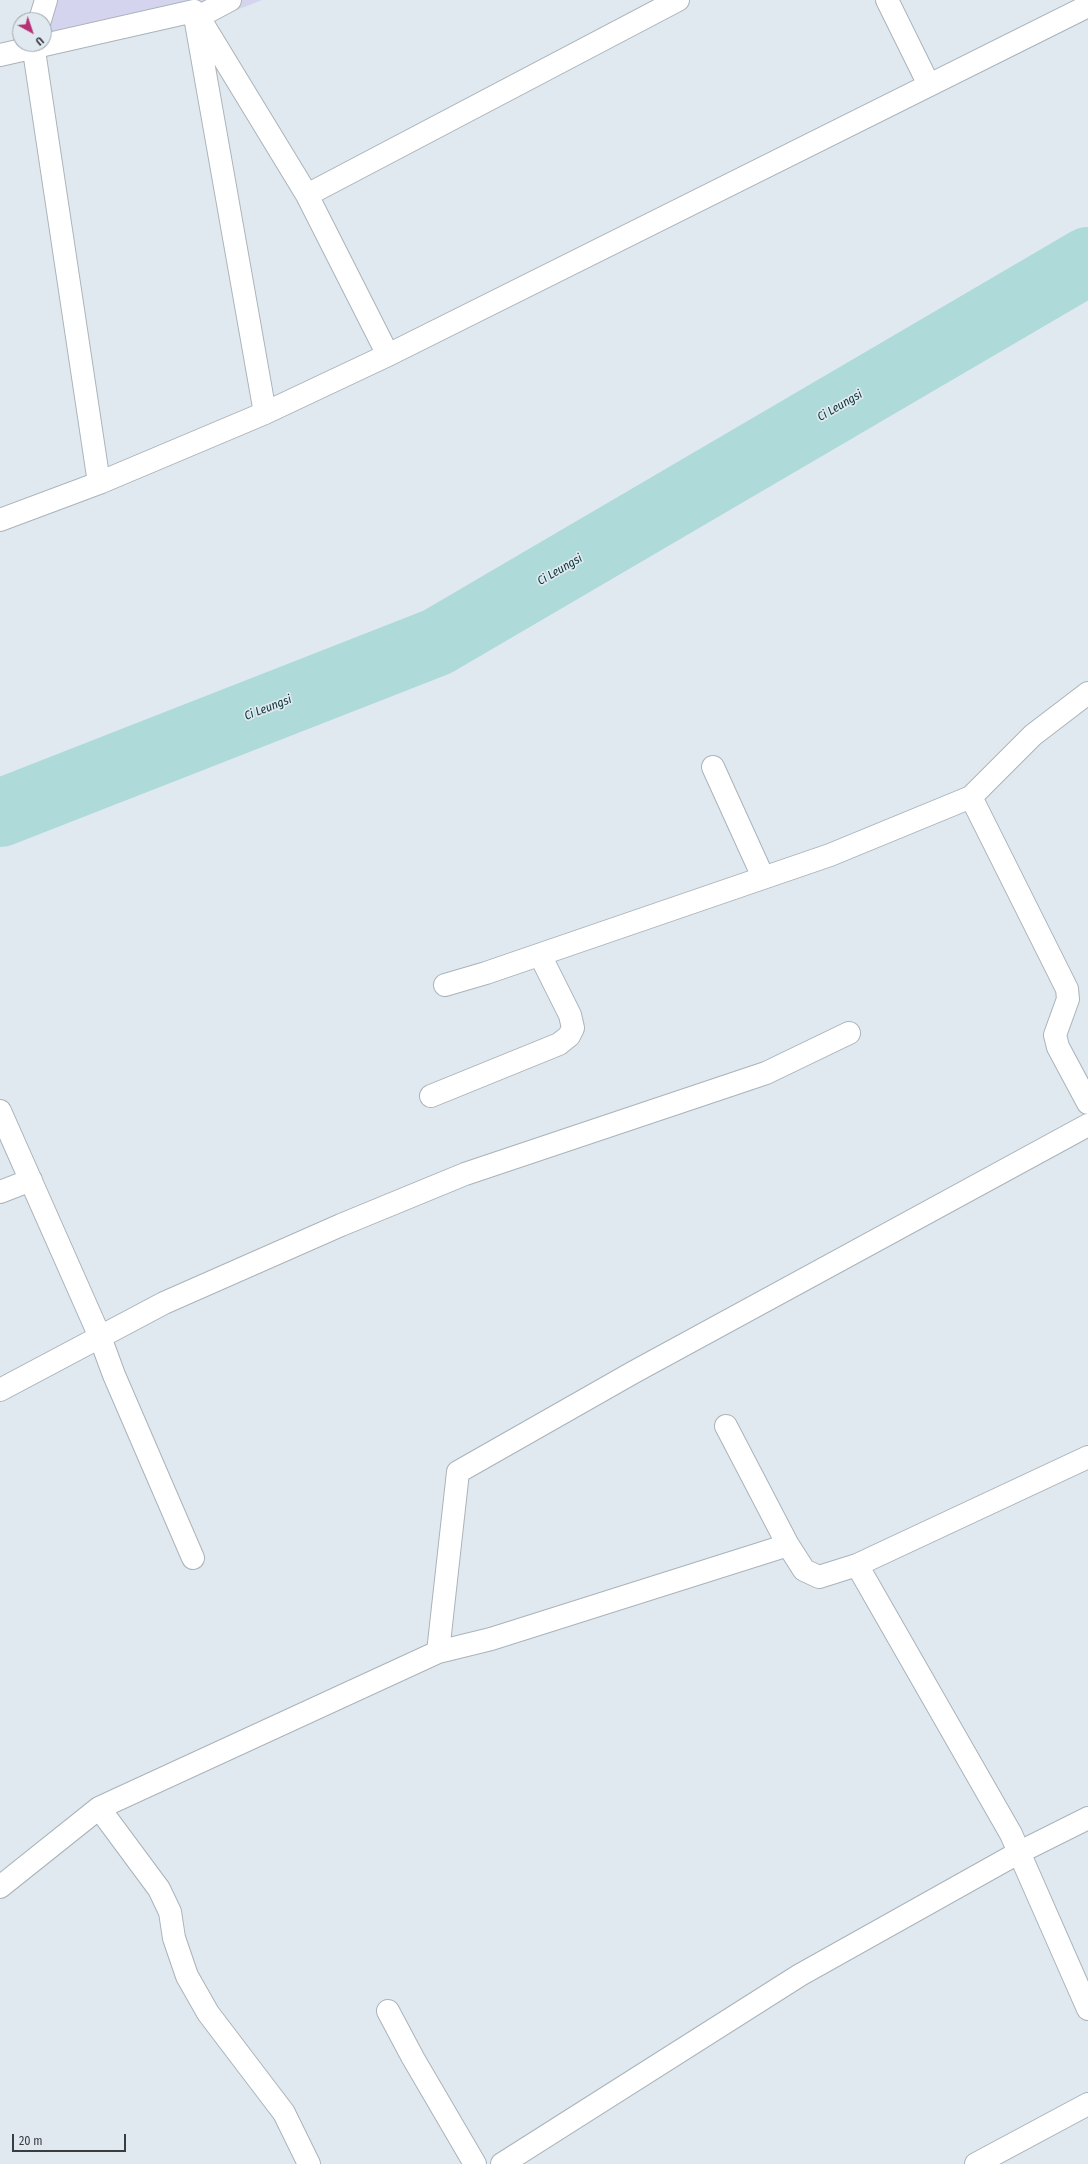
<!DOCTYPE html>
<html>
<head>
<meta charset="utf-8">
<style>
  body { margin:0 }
  #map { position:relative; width:1088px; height:2164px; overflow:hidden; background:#e0e9f0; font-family:"Fira Sans Condensed",sans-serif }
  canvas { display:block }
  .north { position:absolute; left:12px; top:12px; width:40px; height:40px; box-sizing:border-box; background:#e0e9f0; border:1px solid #9ea4aa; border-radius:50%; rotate:140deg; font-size:11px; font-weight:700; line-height:16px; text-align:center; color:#3a3d40 }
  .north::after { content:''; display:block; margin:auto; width:14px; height:18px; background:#b63075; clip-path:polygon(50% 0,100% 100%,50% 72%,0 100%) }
  .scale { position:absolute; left:12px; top:2134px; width:114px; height:18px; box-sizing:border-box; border:2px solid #3a3d40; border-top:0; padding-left:5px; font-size:12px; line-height:14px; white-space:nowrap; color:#3a3d40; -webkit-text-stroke:3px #e0e9f0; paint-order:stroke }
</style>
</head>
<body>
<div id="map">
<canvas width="1088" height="2164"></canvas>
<div class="north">U</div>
<div class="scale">20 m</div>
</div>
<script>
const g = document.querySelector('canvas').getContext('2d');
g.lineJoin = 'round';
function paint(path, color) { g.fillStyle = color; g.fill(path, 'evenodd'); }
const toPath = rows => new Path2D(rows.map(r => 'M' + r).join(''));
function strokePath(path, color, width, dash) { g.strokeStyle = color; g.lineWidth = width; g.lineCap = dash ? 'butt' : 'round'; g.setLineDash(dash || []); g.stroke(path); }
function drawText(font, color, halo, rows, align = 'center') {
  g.font = font + ' "Fira Sans Condensed",sans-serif'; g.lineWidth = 3.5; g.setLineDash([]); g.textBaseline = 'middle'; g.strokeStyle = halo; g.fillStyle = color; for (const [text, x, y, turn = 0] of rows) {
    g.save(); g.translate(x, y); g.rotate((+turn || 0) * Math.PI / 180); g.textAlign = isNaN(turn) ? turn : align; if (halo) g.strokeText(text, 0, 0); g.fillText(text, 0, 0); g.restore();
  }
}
paint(toPath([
  [46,0,262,0,234,11,199,22,23,59,44,44]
]), '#d4d4ef');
strokePath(toPath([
  [0,813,437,642,1088,261]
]), '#aedada', 68);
const minor = toPath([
  [887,0,929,85],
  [40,20,46,0],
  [201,21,307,195,388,355],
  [33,44,99,483],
  [0,55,194,11,198,17,230,0],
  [307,195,678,0],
  [265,413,388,355,1088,6],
  [0,520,99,483,265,413,194,11],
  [713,767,763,877],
  [971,797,1067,989,1068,999,1055,1035,1058,1047,1088,1103],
  [445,985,486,973,830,855,971,797,1033,735,1088,693],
  [431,1096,559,1044,569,1036,573,1028,570,1015,540,955],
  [0,1111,100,1337,114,1375,193,1558],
  [0,1192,31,1180],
  [0,1390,164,1303,341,1225,465,1174,766,1073,849,1033],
  [726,1426,788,1545,804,1570,819,1577,857,1565,1011,1834,1088,2009],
  [857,1565,1088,1457],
  [438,1652,491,1639,788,1545],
  [99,1808,159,1889,170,1912,174,1938,187,1976,208,2013,284,2113,309,2164],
  [0,1887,99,1808,438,1652,458,1472,634,1372,1088,1125],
  [388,2011,413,2058,475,2164],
  [502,2164,800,1975,1018,1853,1088,1818],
  [976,2164,1088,2104]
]);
strokePath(minor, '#aab3ba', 24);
strokePath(minor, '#fff', 22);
drawText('italic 12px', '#083435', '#e0e9f0', [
  ["Ci Leungsi",840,406,-30],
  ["Ci Leungsi",560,570,-30],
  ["Ci Leungsi",268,708,-21]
]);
</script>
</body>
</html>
